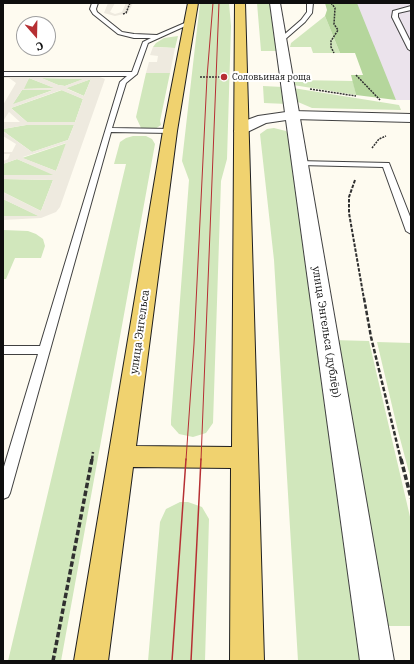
<!DOCTYPE html>
<html>
<head>
<meta charset="utf-8">
<style>
  body { margin:0 }
  #map { position:relative; width:414px; height:664px; overflow:hidden; background:#fefbf0; font-family:"IBM Plex Serif",serif }
  canvas { display:block }
  .frame { position:absolute; inset:0; border:4px solid #0e0e0e; pointer-events:none }
  .north { position:absolute; left:16px; top:16px; width:40px; height:40px; box-sizing:border-box; background:#fff; border:1px solid #9f9f9f; border-radius:50%; rotate:160deg; font-size:11px; font-weight:700; line-height:16px; text-align:center; color:#0e0e0e }
  .north::after { content:''; display:block; margin:auto; width:14px; height:18px; background:#b62f33; clip-path:polygon(50% 0,100% 100%,50% 72%,0 100%) }
</style>
</head>
<body>
<div id="map">
<canvas width="414" height="664"></canvas>
<div class="frame"></div>
<div class="north">С</div>
</div>
<script>
const g = document.querySelector('canvas').getContext('2d');
g.lineJoin = 'round';
function paint(path, color) { g.fillStyle = color; g.fill(path, 'evenodd'); }
const toPath = rows => new Path2D(rows.map(r => 'M' + r).join(''));
function strokePath(path, color, width, dash) { g.strokeStyle = color; g.lineWidth = width; g.lineCap = dash ? 'butt' : 'round'; g.setLineDash(dash || []); g.stroke(path); }
function drawText(font, color, halo, rows, align = 'center') {
  g.font = font + ' "IBM Plex Serif",serif'; g.lineWidth = 4; g.setLineDash([]); g.textBaseline = 'middle'; g.strokeStyle = halo; g.fillStyle = color; for (const [text, x, y, turn = 0] of rows) {
    g.save(); g.translate(x, y); g.rotate((+turn || 0) * Math.PI / 180); g.textAlign = isNaN(turn) ? turn : align; if (halo) g.strokeText(text, 0, 0); g.fillText(text, 0, 0); g.restore();
  }
}
paint(toPath([
  [349,3,411,3,411,100,396,100]
]), '#ebe3ec');
paint(toPath([
  [200,3,229,3,231,26,227,159,221,181,213,423,206,433,193,437,179,434,171,425,171,420,189,180,182,161],
  [257,3,273,3,279,48,276,51,261,51],
  [325,16,340,53,313,53,311,47,290,47,291,43],
  [178,36,175,48,153,47,156,43,164,38],
  [146,73,170,73,160,121,161,125,155,129,141,128,136,117],
  [29,78,55,88,23,89],
  [41,78,84,79,65,86,58,85],
  [91,79,84,96,66,88],
  [296,80,353,81,356,95,293,85],
  [263,86,283,87,287,104,264,103],
  [293,88,399,105,401,110,312,108,298,102,295,98],
  [22,90,53,90,12,105],
  [62,90,83,99,75,122,27,122,11,108],
  [26,125,74,125,68,140,32,152,3,131,3,129],
  [274,128,286,131,289,134,371,661,298,661,274,260,260,134,267,129],
  [133,136,146,136,152,139,155,144,61,661,8,661,126,164,114,164,120,142,126,138],
  [67,143,56,171,22,158],
  [17,159,55,175,3,175,3,164],
  [3,179,53,180,41,211,3,192],
  [3,199,39,216,3,216],
  [3,230,28,231,36,234,43,239,45,246,41,258,15,258,6,279,3,279],
  [332,340,369,341,411,521,411,626,380,626],
  [377,342,411,343,411,480,398,431],
  [180,502,188,502,202,507,209,519,205,661,148,661,160,522,166,509]
]), '#d1e7bc');
paint(toPath([
  [325,3,357,3,396,100,356,95,351,75,363,75,355,53,340,53,325,16,327,10]
]), '#b5d69c');
paint(toPath([
  [108,3,115,3,110,12,115,14,122,12,126,3,133,3,128,13,115,16,104,13],
  [153,47,175,48,170,73,146,73,149,62,157,62,158,56,150,55],
  [3,75,97,76,105,79,60,207,56,212,41,218,3,220,3,216,38,216,3,199,3,192,41,211,53,180,3,179,3,175,53,175,17,159,3,164,3,161,8,159,10,154,3,154,3,152,12,152,16,144,3,136,3,131,32,152,68,140,74,125,26,125,3,129,3,122,20,122,9,112,3,121,3,105,16,83,9,78,3,78],
  [29,78,54,88,55,88,24,89],
  [42,78,83,79,65,86,58,85],
  [91,79,84,96,67,89,67,88],
  [22,90,51,90,51,91,13,104],
  [61,90,83,99,75,122,27,122,11,108],
  [66,143,56,171,23,158,23,157]
]), '#eeeadf');
const service = toPath([
  [92,3,98,3,96,9,97,12,122,32,134,34,157,35,187,22,192,23,148,43,137,74,126,83,112,128,170,129,174,131,170,133,111,132,10,493,8,497,3,499,3,470,38,354,3,354,3,346,40,346,120,82,127,76,3,76,3,72,132,72,143,42,151,38,134,38,118,34,93,14,90,9,92,3],
  [307,3,313,3,312,13,305,22,282,42,278,42,278,40,301,20,307,12,307,3],
  [411,6,411,10,398,13,398,17,411,43,411,51,408,49,392,17,393,11,411,6],
  [297,161,389,163,411,219,411,234,406,231,383,167,300,165,297,165,297,161]
]);
const minor = toPath([
  [270,3,280,3,394,661,360,661,270,3]
]);
const tertiary = toPath([
  [293,111,411,114,411,122,293,119,266,123,241,135,236,134,234,131,247,120,258,116,293,111]
]);
const primary = toPath([
  [188,3,198,3,177,131,136,446,232,447,235,3,245,3,264,661,230,661,231,468,133,467,108,661,74,661,163,131,188,3]
]);
strokePath(service, '#414141', 2);
strokePath(minor, '#414141', 2);
strokePath(tertiary, '#414141', 2);
strokePath(primary, '#1f1f1f', 2);
strokePath(toPath([
  [331,3,335,8,334,24,338,30,331,41,331,47,334,53],
  [123,14,126,13,130,3],
  [356,75,380,100],
  [200,77,221,77],
  [310,89,356,96],
  [372,148,379,139,386,136]
]), '#303030', 1.5, [2, 1]);
strokePath(toPath([
  [355,180,349,197,349,213,364,299]
]), '#303030', 2, [3.5, 1.5]);
strokePath(toPath([
  [364,298,371,337,401,460],
  [92,460,93,452]
]), '#303030', 2.5, [4.5, 2]);
strokePath(toPath([
  [401,459,411,498],
  [53,661,92,459]
]), '#303030', 3.5, [5.5, 2.5]);
paint(service, '#fff');
paint(minor, '#fff');
paint(tertiary, '#fff');
paint(primary, '#f0d26f');
strokePath(toPath([
  [186,460,194,344,207,77,213,3],
  [201,460,219,3]
]), '#b62f33', 1);
strokePath(toPath([
  [172,661,186,459],
  [191,661,201,459]
]), '#b62f33', 1.5);
for (const [x, y, r, color] of [
  [224,77,4,"#b62f33"]
]) { const dot = new Path2D(); dot.arc(x, y, r, 0, 2 * Math.PI); g.fillStyle = color; g.fill(dot); strokePath(dot, '#fff', 1.5); }
drawText('9px', '#0e0e0e', '#fff', [
  ["Соловьиная роща",232,77]
], 'left');
drawText('11px', '#0e0e0e', '#fff', [
  ["улица Энгельса",140,332,-82],
  ["улица Энгельса (дублёр)",326,332,81]
]);
</script>
</body>
</html>
